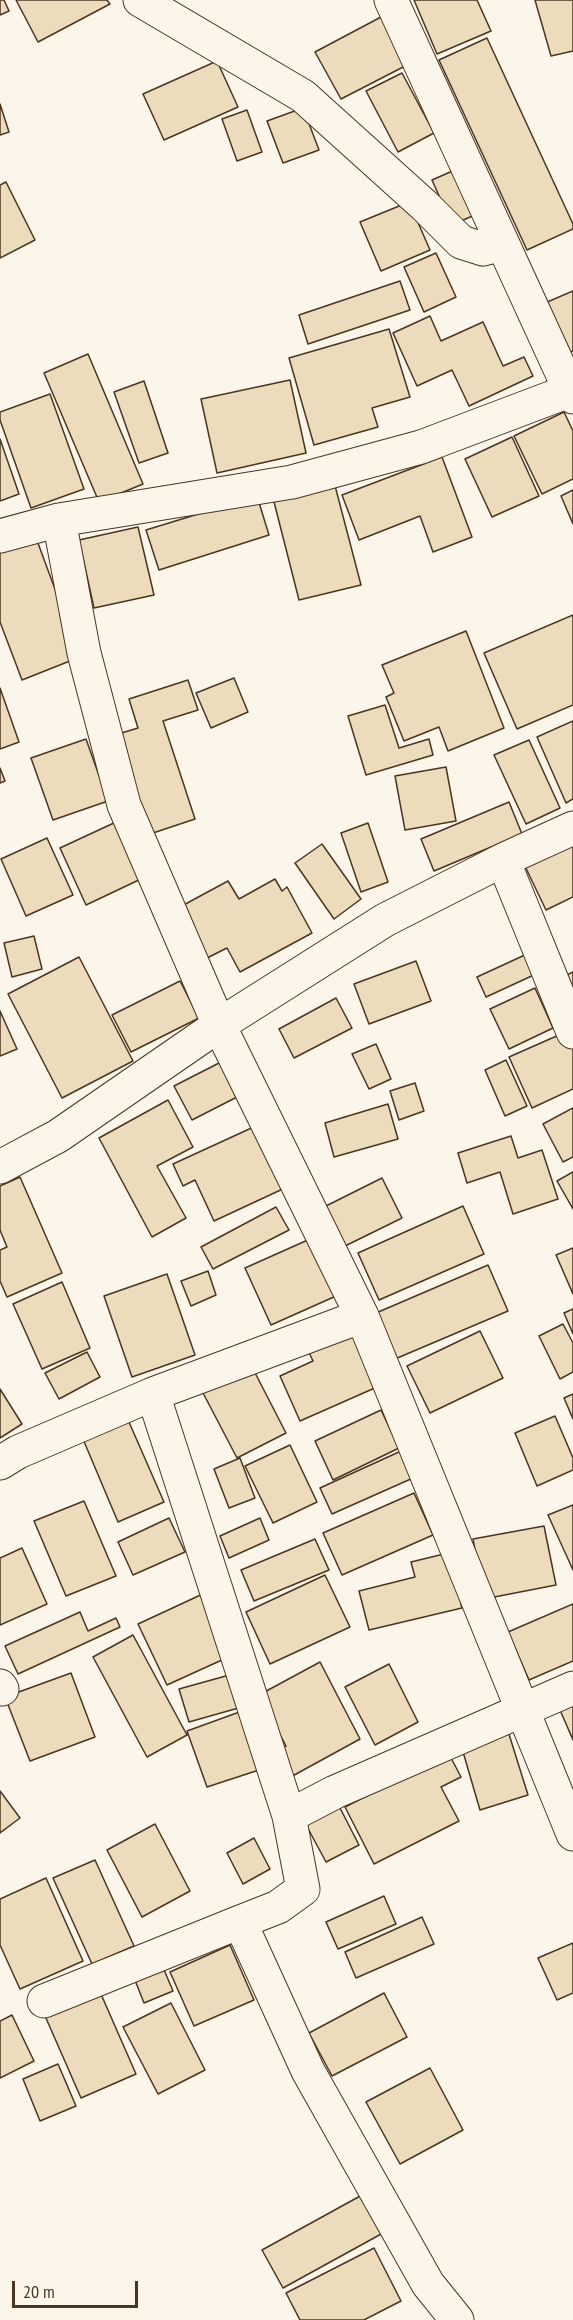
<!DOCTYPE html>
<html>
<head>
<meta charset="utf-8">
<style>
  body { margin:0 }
  #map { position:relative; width:573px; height:2320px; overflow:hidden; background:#fbf6e9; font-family:"PT Sans Narrow",sans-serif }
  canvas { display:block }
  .scale { position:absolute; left:12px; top:2281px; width:126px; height:27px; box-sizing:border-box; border:3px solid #4a3520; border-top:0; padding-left:8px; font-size:18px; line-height:21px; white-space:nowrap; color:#4a3520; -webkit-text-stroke:4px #fbf6e9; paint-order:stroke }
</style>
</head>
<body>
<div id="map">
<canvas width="573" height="2320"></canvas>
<div class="scale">20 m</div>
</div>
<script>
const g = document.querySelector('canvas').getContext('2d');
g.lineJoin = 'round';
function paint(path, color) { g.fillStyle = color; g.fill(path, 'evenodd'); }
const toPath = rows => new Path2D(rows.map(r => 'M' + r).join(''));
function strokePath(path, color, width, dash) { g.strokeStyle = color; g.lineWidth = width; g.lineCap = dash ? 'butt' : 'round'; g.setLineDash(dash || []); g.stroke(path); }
const building = toPath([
  [0,0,4,0,9,11,0,15,0,0],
  [16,0,107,0,110,4,38,42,16,0],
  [414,0,477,0,491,31,437,54,414,0],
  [535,0,573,0,573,51,551,56,535,0],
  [381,17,407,65,341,99,315,52,381,17],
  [487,38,573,224,573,229,527,250,439,60,487,38],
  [217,61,238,107,164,140,143,94,217,61],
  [402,73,434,133,398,152,366,91,402,73],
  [0,104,9,132,0,135,0,104],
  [303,108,319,150,283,163,267,121,303,108],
  [247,110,262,152,237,161,222,119,247,110],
  [457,169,477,214,452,225,432,180,457,169],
  [6,182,35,240,0,258,0,185,6,182],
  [409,202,430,250,381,271,360,222,409,202],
  [436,253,456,297,424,312,404,267,436,253],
  [400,281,410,310,308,344,299,315,400,281],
  [573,291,573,351,568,353,545,303,573,291],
  [430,316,441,341,483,322,503,366,524,357,533,376,469,406,452,370,417,386,393,333,430,316],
  [389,329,410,397,372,408,378,427,314,445,289,358,389,329],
  [88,354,143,484,99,502,44,373,88,354],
  [290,380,306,453,217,473,201,399,290,380],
  [144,381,168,453,139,463,114,392,144,381],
  [50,394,84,489,31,508,0,420,0,412,50,394],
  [564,412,573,431,573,479,542,494,514,436,564,412],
  [512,437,539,496,492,517,465,459,512,437],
  [0,439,19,494,0,501,0,439],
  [442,457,472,537,433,552,420,516,359,540,342,495,442,457],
  [333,478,361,585,299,600,272,494,333,478],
  [573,490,573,524,561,496,573,490],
  [257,496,269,535,159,570,146,530,257,496],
  [138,527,154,595,94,608,79,540,138,527],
  [35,535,80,657,22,680,0,622,0,548,35,535],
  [573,615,573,705,517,729,484,653,573,615],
  [466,631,504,728,448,751,439,727,404,741,386,697,394,693,382,665,466,631],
  [234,678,248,712,211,728,196,693,234,678],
  [188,680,198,710,163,721,195,819,147,835,115,735,138,728,129,699,188,680],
  [0,688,19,742,0,749,0,688],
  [385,705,399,748,429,739,433,755,366,775,348,716,385,705],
  [573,721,573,799,566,803,537,737,573,721],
  [86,739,108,801,53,820,31,758,86,739],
  [529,740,560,808,526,824,494,755,529,740],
  [446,767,456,821,405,830,395,776,446,767],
  [0,768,5,781,0,783,0,768],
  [509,802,522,834,434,871,421,839,509,802],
  [116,822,143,878,86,905,60,848,116,822],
  [368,823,388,882,361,892,341,833,368,823],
  [573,836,573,897,546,910,522,860,573,836],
  [47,838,73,895,26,916,1,859,47,838],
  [322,844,361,899,334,919,295,863,322,844],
  [275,879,282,891,287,887,312,933,240,972,227,948,205,959,178,908,228,881,239,899,275,879],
  [34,936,42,969,12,977,4,943,34,936],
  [527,954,536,974,486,997,477,977,527,954],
  [79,957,133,1061,62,1098,8,994,79,957],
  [416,961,431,1001,369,1024,354,984,416,961],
  [573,972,573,1008,559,979,573,972],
  [180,981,199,1018,131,1052,112,1015,180,981],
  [535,988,553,1028,509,1049,490,1009,535,988],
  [336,998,352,1028,294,1058,279,1029,336,998],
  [0,1011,17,1049,0,1056,0,1011],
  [568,1031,573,1041,573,1089,532,1108,509,1057,568,1031],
  [376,1044,391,1079,369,1089,352,1054,376,1044],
  [506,1060,527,1106,505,1116,485,1070,506,1060],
  [221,1062,239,1096,192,1120,174,1086,221,1062],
  [415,1083,424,1111,399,1120,390,1091,415,1083],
  [168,1100,193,1147,157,1166,186,1218,152,1237,99,1138,168,1100],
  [388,1104,398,1139,334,1157,325,1123,388,1104],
  [573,1108,573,1157,563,1162,543,1124,573,1108],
  [258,1125,287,1187,214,1221,195,1180,183,1186,173,1164,258,1125],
  [511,1136,518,1158,542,1150,558,1199,513,1214,500,1172,467,1183,458,1153,511,1136],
  [573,1172,573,1209,557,1181,573,1172],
  [20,1177,62,1273,7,1297,0,1281,0,1250,7,1247,0,1230,0,1186,20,1177],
  [382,1178,402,1218,343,1247,324,1207,382,1178],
  [463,1206,484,1254,379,1300,358,1253,463,1206],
  [276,1207,289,1230,213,1269,201,1247,276,1207],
  [319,1235,345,1292,271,1325,245,1268,319,1235],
  [573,1248,573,1294,556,1255,573,1248],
  [488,1265,508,1311,395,1359,376,1313,488,1265],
  [208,1271,216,1295,191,1306,181,1281,208,1271],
  [167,1274,195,1355,132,1377,104,1296,167,1274],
  [62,1282,90,1348,42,1369,13,1304,62,1282],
  [573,1309,573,1334,564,1313,573,1309],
  [563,1324,573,1343,573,1372,560,1379,539,1336,563,1324],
  [349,1326,377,1387,300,1421,280,1376,313,1361,306,1346,349,1326],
  [480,1331,503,1378,430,1413,407,1366,480,1331],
  [87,1352,100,1377,59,1399,45,1373,87,1352],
  [251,1365,286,1433,237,1458,202,1391,251,1365],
  [0,1389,22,1424,0,1438,0,1389],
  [573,1394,573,1419,564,1398,573,1394],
  [381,1410,399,1448,333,1480,315,1441,381,1410],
  [125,1413,164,1502,118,1522,80,1432,125,1413],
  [555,1416,573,1458,573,1470,537,1486,515,1433,555,1416],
  [290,1445,317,1502,273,1523,245,1466,290,1445],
  [401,1451,413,1478,332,1514,320,1488,401,1451],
  [240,1458,255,1498,229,1508,214,1469,240,1458],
  [414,1493,433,1535,342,1575,323,1533,414,1493],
  [84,1501,116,1576,66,1596,34,1521,84,1501],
  [573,1505,573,1570,548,1515,573,1505],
  [169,1518,185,1552,133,1575,118,1542,169,1518],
  [260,1518,269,1540,229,1558,220,1536,260,1518],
  [544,1526,556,1585,484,1599,473,1539,544,1526],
  [315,1539,329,1570,254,1601,241,1570,315,1539],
  [22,1548,47,1604,0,1625,0,1558,22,1548],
  [448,1553,462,1608,369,1630,359,1591,415,1577,411,1562,448,1553],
  [325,1575,350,1627,270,1664,246,1612,325,1575],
  [207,1592,235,1654,167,1685,138,1624,207,1592],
  [573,1604,573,1661,529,1680,508,1632,573,1604],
  [80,1612,88,1631,116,1618,120,1627,18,1674,5,1646,80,1612],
  [133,1635,187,1735,147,1757,93,1657,133,1635],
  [320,1662,360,1739,287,1779,273,1753,286,1746,259,1695,320,1662],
  [389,1664,418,1722,375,1745,345,1687,389,1664],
  [71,1673,95,1737,30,1761,5,1697,71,1673],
  [233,1674,242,1707,189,1722,179,1689,233,1674],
  [573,1703,573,1740,560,1710,573,1703],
  [245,1710,265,1768,207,1787,187,1731,245,1710],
  [508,1731,528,1795,480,1810,461,1745,508,1731],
  [449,1754,461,1777,441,1787,459,1821,374,1864,345,1807,449,1754],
  [0,1791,20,1818,0,1833,0,1791],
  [339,1806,359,1845,326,1862,305,1823,339,1806],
  [155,1824,190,1891,142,1917,107,1850,155,1824],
  [254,1838,270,1869,243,1884,227,1853,254,1838],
  [95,1860,134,1946,92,1964,53,1878,95,1860],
  [46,1878,83,1961,20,1989,0,1945,0,1899,46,1878],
  [384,1896,396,1924,338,1949,326,1922,384,1896],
  [422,1917,434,1944,356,1978,345,1952,422,1917],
  [573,1943,573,1993,557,2000,538,1958,573,1943],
  [230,1945,254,2000,194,2026,170,1972,230,1945],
  [159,1958,173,1991,144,2003,131,1970,159,1958],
  [97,1985,136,2074,81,2098,42,2009,97,1985],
  [384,1993,407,2037,332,2076,309,2033,384,1993],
  [171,2003,205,2070,158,2094,123,2027,171,2003],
  [12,2015,34,2061,0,2078,0,2021,12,2015],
  [58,2064,76,2106,40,2121,23,2079,58,2064],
  [430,2068,463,2130,400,2164,366,2102,430,2068],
  [362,2195,383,2233,283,2288,262,2250,362,2195],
  [374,2248,401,2301,364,2320,300,2320,286,2293,374,2248]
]);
paint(building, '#ecdcbc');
strokePath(building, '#4a3520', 1.5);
const minor = toPath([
  [140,0,303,96,425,206,461,242,483,249,502,244],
  [391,0,573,397],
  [59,520,84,653,124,805,219,1025,362,1316,573,1834],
  [0,536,59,520,292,482,421,447,569,391],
  [503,860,573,1032],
  [0,1167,58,1136,219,1025,385,920,503,860,573,828],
  [153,1394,289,1816],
  [0,1463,18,1452,153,1394,362,1316],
  [0,1686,2,1689],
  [44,2001,240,1922],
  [457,2320,428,2284,308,2071,240,1922,278,1907,303,1889,289,1816,335,1792,573,1688]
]);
strokePath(minor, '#4a3520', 35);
strokePath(minor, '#fbf6e9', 33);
</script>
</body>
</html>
